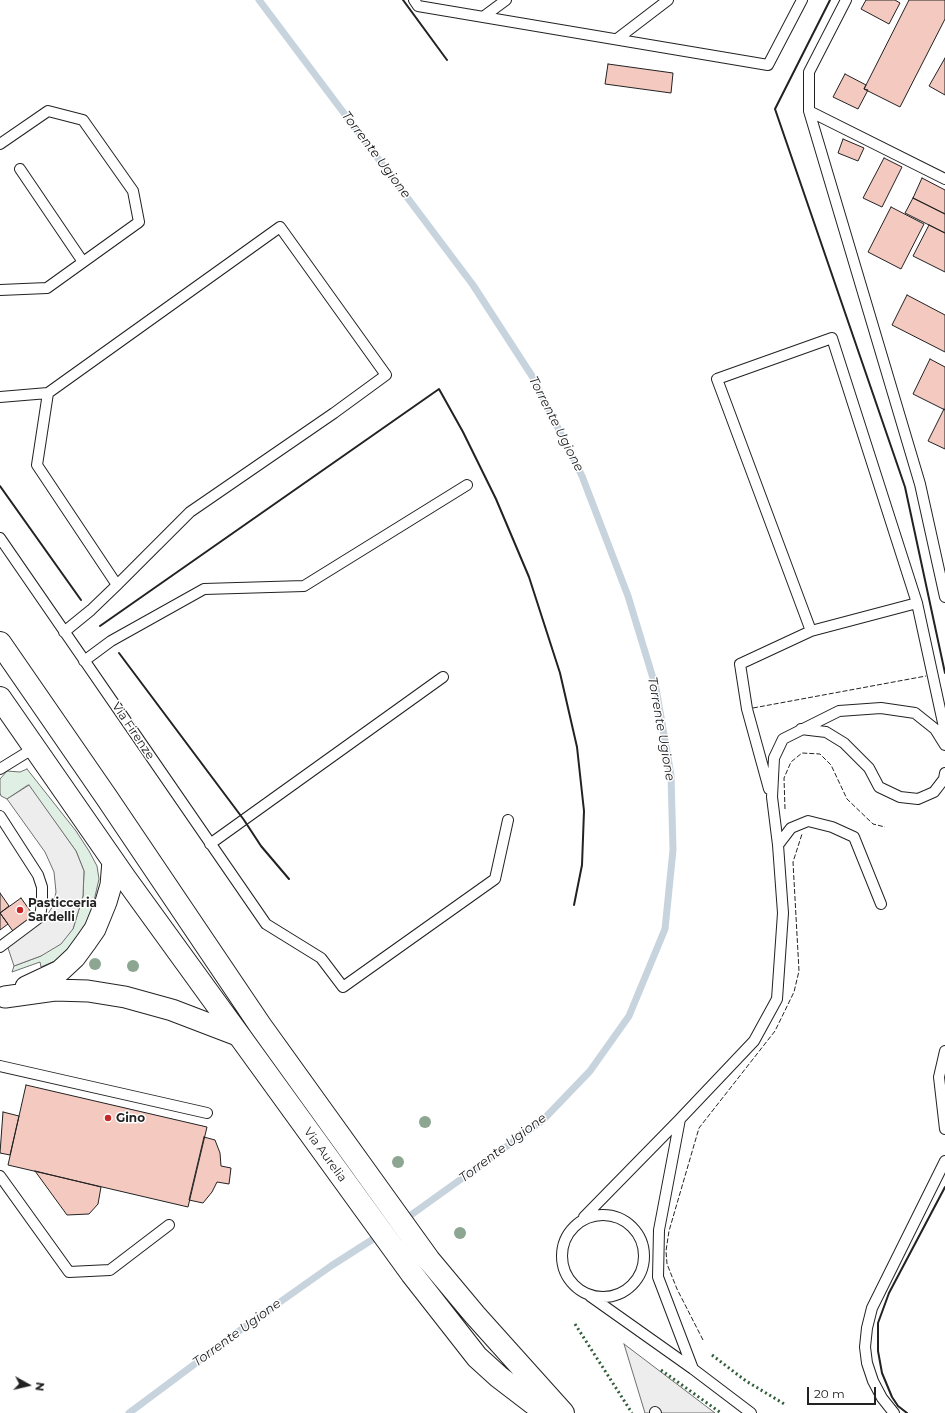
<!DOCTYPE html>
<html>
<head>
<meta charset="utf-8">
<style>
  body { margin:0 }
  #map { position:relative; width:945px; height:1413px; overflow:hidden; background:#fff; font-family:Montserrat,sans-serif }
  canvas { display:block }
  .north { position:absolute; left:8px; top:1365px; width:40px; height:40px; -webkit-text-stroke:3px #fff; paint-order:stroke; rotate:98deg; font-size:11px; font-weight:700; line-height:16px; text-align:center; color:#222 }
  .north::after { content:''; display:block; margin:auto; width:14px; height:18px; background:#222; clip-path:polygon(50% 0,100% 100%,50% 72%,0 100%) }
  .scale { position:absolute; left:807px; top:1387px; width:69px; height:18px; box-sizing:border-box; border:2px solid #222; border-top:0; padding-left:5px; font-size:12px; line-height:14px; white-space:nowrap; color:#222; -webkit-text-stroke:3px #fff; paint-order:stroke }
</style>
</head>
<body>
<div id="map">
<canvas width="945" height="1413"></canvas>
<div class="north">N</div>
<div class="scale">20 m</div>
</div>
<script>
const g = document.querySelector('canvas').getContext('2d');
g.lineJoin = 'round';
function paint(path, color) { g.fillStyle = color; g.fill(path, 'evenodd'); }
const toPath = rows => new Path2D(rows.map(r => 'M' + r).join(''));
function strokePath(path, color, width, dash) { g.strokeStyle = color; g.lineWidth = width; g.lineCap = dash ? 'butt' : 'round'; g.setLineDash(dash || []); g.stroke(path); }
function drawText(font, color, halo, rows, align = 'center') {
  g.font = font + ' Montserrat,sans-serif'; g.lineWidth = 3; g.setLineDash([]); g.textBaseline = 'middle'; g.strokeStyle = halo; g.fillStyle = color; for (const [text, x, y, turn = 0] of rows) {
    g.save(); g.translate(x, y); g.rotate((+turn || 0) * Math.PI / 180); g.textAlign = isNaN(turn) ? turn : align; if (halo) g.strokeText(text, 0, 0); g.fillText(text, 0, 0); g.restore();
  }
}
const green = toPath([
  [27,769,76,831,89,851,97,866,99,879,91,914,83,933,62,958,41,967,40,962,12,972,14,966,41,956,73,929,83,896,84,871,76,851,28,785,7,799,1,796,0,793,0,779,7,771,20,772,27,769]
]);
paint(green, '#e0efe3');
strokePath(green, '#6f6f6f', 1);
const parking = toPath([
  [29,785,76,851,84,871,83,896,73,929,61,944,41,956,14,966,7,945,37,925,45,918,53,906,56,892,54,872,45,852,7,799,29,785],
  [624,1344,715,1413,645,1413,624,1344]
]);
paint(parking, '#ededed');
strokePath(parking, '#6f6f6f', 1);
strokePath(toPath([
  [259,0,473,285,532,376,582,476,628,596,656,688,671,775,673,850,665,929,629,1016,590,1071,542,1121,404,1220],
  [129,1413,239,1331,331,1266,381,1234]
]), '#c7d3dd', 7);
const building = toPath([
  [866,0,895,0,900,3,889,24,861,9,866,0],
  [909,0,945,0,945,19,900,107,864,89,909,0],
  [945,58,945,95,929,86,945,58],
  [608,64,673,73,671,93,605,84,608,64],
  [845,74,866,85,864,89,868,90,858,109,833,97,845,74],
  [843,139,864,148,858,161,838,153,843,139],
  [884,158,902,167,882,207,863,198,884,158],
  [922,178,945,190,945,214,913,198,922,178],
  [913,198,945,214,945,233,905,213,913,198],
  [891,207,924,224,901,269,868,252,891,207],
  [929,225,945,233,945,272,913,256,929,225],
  [907,295,945,315,945,352,892,325,907,295],
  [930,359,945,367,945,410,913,394,930,359],
  [944,409,945,410,945,449,928,441,944,409],
  [0,893,9,906,0,913,0,893],
  [21,898,36,919,15,934,0,913,21,898],
  [0,913,8,924,0,930,0,913],
  [26,1085,207,1127,188,1207,8,1165,26,1085],
  [3,1112,19,1116,10,1155,0,1153,3,1112],
  [204,1137,215,1140,220,1153,221,1166,231,1168,229,1184,217,1182,212,1192,203,1203,189,1200,204,1137],
  [35,1171,101,1187,98,1204,89,1214,67,1215,35,1171]
]);
paint(building, '#f3c9c0');
strokePath(building, '#222', 1);
const lane = toPath([
  [414,0,418,6,768,65,802,0],
  [846,0,809,72,809,111,920,484,945,597],
  [483,17,506,0],
  [617,39,668,0],
  [809,111,945,179],
  [0,144,48,111,83,120,133,191,139,222,47,288,0,290],
  [20,169,83,262],
  [0,397,48,393],
  [0,538,266,924,321,958,343,987,495,879,508,820],
  [917,603,811,631,717,379,832,338,917,603,945,732],
  [64,632,91,610,117,585,190,512,334,413,386,375,280,227,48,393,37,465,117,585],
  [84,661,111,641,204,589,304,586,467,485],
  [801,729,826,732,844,743,869,768,879,787,900,797,918,799,934,792,944,779,945,773],
  [0,769,34,748],
  [769,789,747,709,740,664,811,631],
  [0,816,38,875,42,887,42,903,40,917,0,947],
  [210,844,443,677],
  [778,845,791,828,808,821,832,827,854,837,881,904],
  [945,1051,939,1077,945,1129],
  [0,1066,207,1113],
  [0,1176,69,1272,110,1270,169,1225],
  '562 1256a41 41 0 1 1 82 0a41 41 0 1 1-82 0Z',
  [584,1217,680,1119],
  [590,1296,693,1369],
  [655,1412,656,1413],
  [751,1413,693,1369,658,1277,659,1230,680,1119,754,1041,777,999,783,913,778,845,772,797,774,758,783,739,839,711,881,708,915,713,935,729,945,745],
  [894,1413,882,1398,873,1381,867,1363,865,1347,867,1328,872,1308,945,1161]
]);
const street = toPath([
  [26,987,60,971,75,957,86,942,95,929,106,902,111,885,113,861],
  [5,997,55,990,88,991,125,997,172,1010,240,1036]
]);
const secondary = toPath([
  [0,643,107,798,260,1025,429,1260,475,1315,563,1413],
  [0,698,125,878,412,1274,477,1357,499,1377,546,1413]
]);
strokePath(lane, '#222', 12);
strokePath(street, '#222', 23);
strokePath(secondary, '#222', 24);
strokePath(lane, '#fff', 10);
strokePath(street, '#fff', 21);
strokePath(secondary, '#fff', 22);
strokePath(toPath([
  [575,1324,632,1413],
  [712,1355,746,1381,786,1405],
  [661,1370,721,1413]
]), '#2f5e38', 3, [2, 3]);
strokePath(toPath([
  [753,708,926,676],
  [785,809,784,778,791,762,802,753,820,754,831,765,847,799,873,824,885,827],
  [703,1340,677,1289,667,1264,666,1251,669,1231,699,1128,775,1031,794,992,799,971,793,862,802,834]
]), '#222', 1, [5, 2]);
strokePath(toPath([
  [403,0,447,60],
  [830,0,775,109,905,487,945,673],
  [0,486,81,600],
  [100,626,439,389,463,432,496,499,529,577,560,673,577,747,584,811,582,865,574,905],
  [119,653,244,820,261,846,289,879],
  [907,1413,898,1406,892,1397,882,1373,878,1351,878,1323,889,1293,945,1187]
]), '#222', 2);
g.fillStyle = '#8da692';
for (const [x, y] of [
  [95,964],
  [133,966],
  [425,1122],
  [398,1162],
  [460,1233]
]) { g.beginPath(); g.arc(x, y, 6, 0, 2 * Math.PI); g.fill(); }
for (const [x, y, r, color] of [
  [20,910,4,"#c62828"],
  [108,1118,4,"#c62828"]
]) { const dot = new Path2D(); dot.arc(x, y, r, 0, 2 * Math.PI); g.fillStyle = color; g.fill(dot); strokePath(dot, '#fff', 1.5); }
drawText('12px', '#222', '#fff', [
  ["Via Firenze",133,731,56],
  ["Via Aurelia",325,1155,54]
]);
drawText('bold 12px', '#222', '#fff', [
  ["Pasticceria",28,903],
  ["Sardelli",28,917],
  ["Gino",116,1118]
], 'left');
drawText('italic 13px', '#222', '#fff', [
  ["Torrente Ugione",376,155,53],
  ["Torrente Ugione",556,424,63],
  ["Torrente Ugione",661,729,80],
  ["Torrente Ugione",503,1148,-37],
  ["Torrente Ugione",237,1333,-36]
]);
</script>
</body>
</html>
